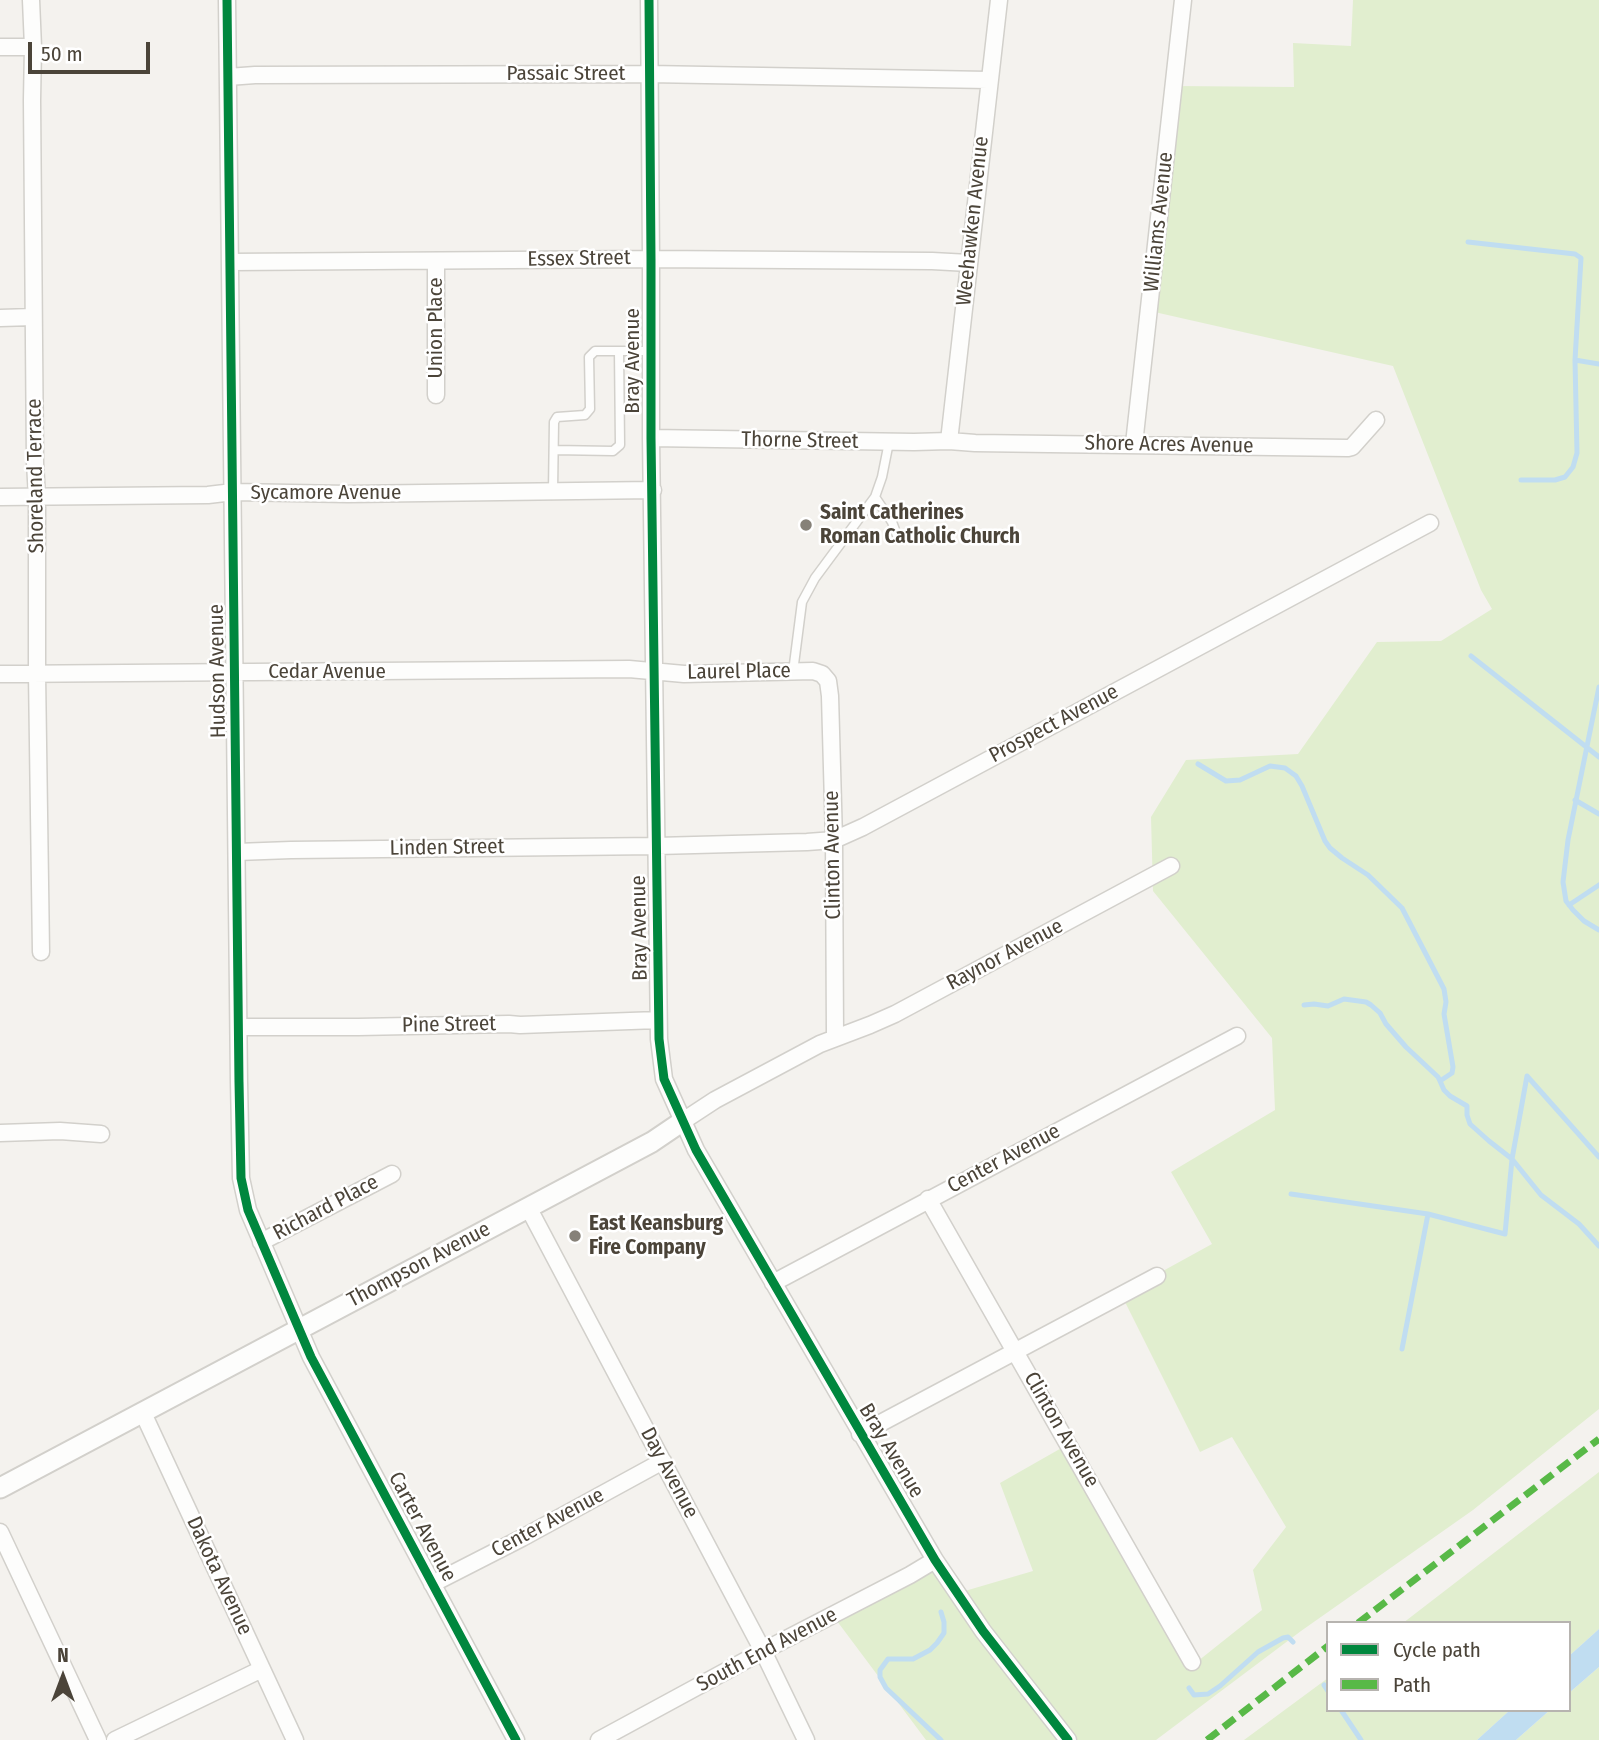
<!DOCTYPE html>
<html>
<head>
<meta charset="utf-8">
<style>
  body { margin:0 }
  #map { position:relative; width:1599px; height:1740px; overflow:hidden; background:#f4f2ee; font-family:"Fira Sans Condensed",sans-serif }
  canvas { display:block }
  .legend { position:absolute; left:1326px; top:1621px; width:245px; height:91px; box-sizing:border-box; background:#fff; border:2px solid #b7b4b0; margin:0; padding:9px 12px; list-style:none; font-size:21px; color:#4b4439 }
  .legend li { display:flex; align-items:center; gap:14px; height:35px }
  .legend b { width:35px; border:2px solid #b7b4b0 }
  .north { position:absolute; left:28px; top:1642px; width:70px; height:70px; -webkit-text-stroke:5px #fff; paint-order:stroke; rotate:0deg; font-size:19px; font-weight:700; line-height:28px; text-align:center; color:#4b4439 }
  .north::after { content:''; display:block; margin:auto; width:24px; height:32px; background:#4b4439; clip-path:polygon(50% 0,100% 100%,50% 72%,0 100%) }
  .scale { position:absolute; left:28px; top:42px; width:122px; height:32px; box-sizing:border-box; border:4px solid #4b4439; border-top:0; padding-left:9px; font-size:21px; line-height:24px; white-space:nowrap; color:#4b4439; -webkit-text-stroke:5px #fff; paint-order:stroke }
</style>
</head>
<body>
<div id="map">
<canvas width="1599" height="1740"></canvas>
<ul class="legend">
<li><b style="height:9px;background:#00873e"></b>Cycle path</li>
<li><b style="height:9px;background:#58b947"></b>Path</li>
</ul>
<div class="north">N</div>
<div class="scale">50 m</div>
</div>
<script>
const g = document.querySelector('canvas').getContext('2d');
g.lineJoin = 'round';
function paint(path, color) { g.fillStyle = color; g.fill(path, 'evenodd'); }
const toPath = rows => new Path2D(rows.map(r => 'M' + r).join(''));
function strokePath(path, color, width, dash) { g.strokeStyle = color; g.lineWidth = width; g.lineCap = dash ? 'butt' : 'round'; g.setLineDash(dash || []); g.stroke(path); }
function drawText(font, color, halo, rows, align = 'center') {
  g.font = font + ' "Fira Sans Condensed",sans-serif'; g.lineWidth = 5; g.setLineDash([]); g.textBaseline = 'middle'; g.strokeStyle = halo; g.fillStyle = color; for (const [text, x, y, turn = 0] of rows) {
    g.save(); g.translate(x, y); g.rotate((+turn || 0) * Math.PI / 180); g.textAlign = isNaN(turn) ? turn : align; if (halo) g.strokeText(text, 0, 0); g.fillText(text, 0, 0); g.restore();
  }
}
paint(toPath([
  [1353,0,1599,0,1599,1409,1473,1510,1301,1631,1156,1740,926,1740,834,1617,937,1558,958,1593,1033,1571,1000,1483,1072,1442,1198,1661,1262,1610,1253,1570,1286,1527,1232,1437,1200,1452,1121,1294,1212,1244,1171,1172,1275,1110,1272,1038,1153,891,1151,817,1186,760,1298,754,1377,642,1441,641,1492,609,1481,590,1393,366,1150,311,1175,86,1294,87,1293,43,1351,46],
  [1599,1472,1599,1629,1569,1656,1569,1623,1403,1623],
  [1599,1667,1599,1740,1516,1740,1550,1710,1569,1710,1569,1693],
  [1328,1678,1328,1710,1510,1710,1477,1740,1244,1740]
]), '#e1eecf');
paint(toPath([
  [1599,1629,1599,1667,1569,1693,1569,1656],
  [1510,1710,1550,1710,1516,1740,1477,1740]
]), '#c0ddf1');
strokePath(toPath([
  [1468,242,1575,254,1581,258,1575,360,1577,453,1573,467,1565,477,1555,480,1521,480],
  [1575,360,1599,364],
  [1471,656,1599,757],
  [1599,687,1568,840,1563,882,1566,901,1573,910,1584,921,1599,930],
  [1198,764,1226,781,1240,780,1270,766,1285,768,1296,776,1302,786,1325,841,1330,848,1342,858,1368,875,1402,908,1444,989,1446,1002,1444,1014,1453,1067,1452,1073,1440,1081,1444,1090,1450,1096,1467,1106,1467,1115,1470,1124,1489,1141,1512,1159,1541,1195,1579,1224,1599,1246],
  [1575,800,1599,814],
  [1569,905,1599,885],
  [1304,1005,1314,1004,1328,1006,1344,999,1366,1002,1371,1005,1380,1013,1386,1024,1406,1047,1438,1077,1440,1081],
  [1291,1194,1428,1214,1505,1234,1512,1159,1527,1076,1599,1157],
  [1402,1349,1428,1214],
  [1324,1685,1328,1691],
  [1189,1688,1194,1695,1208,1694,1220,1686,1258,1652,1283,1638,1288,1637,1293,1642],
  [1341,1710,1361,1740],
  [941,1740,886,1688,880,1677,880,1670,888,1659,913,1659,930,1650,937,1643,944,1633,944,1622,941,1612]
]), '#c0ddf1', 5);
const service = toPath([
  [554,450,613,451,620,445,619,351],
  [553,491,554,422,557,417,585,415,590,409,589,357,595,351,650,351],
  [875,497,892,522,898,538],
  [793,672,802,602,815,578,875,497,882,477,889,442]
]);
const minor = toPath([
  [31,0,33,47,32,100,35,463,37,497,37,674,41,952],
  [227,0,239,1082,241,1178,248,1210,311,1357,516,1740],
  [649,0,651,259,651,438,659,1039,664,1079,696,1150,935,1560,983,1631,1068,1740],
  [0,47,33,47],
  [228,77,255,75,649,74,988,80],
  [436,261,436,395],
  [230,262,651,259,932,261,969,263],
  [0,318,33,317],
  [651,438,914,442,949,441,975,443,1348,448,1352,447,1376,420],
  [949,441,999,0],
  [1134,444,1183,0],
  [0,497,208,495,233,492,348,494,653,490],
  [0,674,629,669,684,674,813,671,822,674,828,681,830,696,834,840,835,1037],
  [237,852,291,850,657,846,807,842,834,840,863,827,1430,523],
  [239,1027,358,1027,509,1024,520,1025,658,1020],
  [683,1121,715,1100,820,1044,870,1025,895,1014,1171,866],
  [0,1133,60,1131,101,1134],
  [928,1199,1192,1662],
  [528,1207,763,1651,806,1740],
  [261,1242,392,1174],
  [773,1283,1237,1036],
  [143,1413,295,1740],
  [860,1434,1157,1276],
  [0,1532,98,1740],
  [432,1584,522,1538,663,1461],
  [115,1740,262,1669],
  [599,1740,763,1651,910,1575,935,1560]
]);
const tertiary = toPath([
  [0,1488,652,1142,683,1121]
]);
strokePath(service, '#d2d0cb', 11);
strokePath(minor, '#d2d0cb', 19);
strokePath(tertiary, '#d2d0cb', 23);
strokePath(service, '#fdfdfc', 8);
strokePath(minor, '#fdfdfc', 16);
strokePath(tertiary, '#fdfdfc', 19);
strokePath(toPath([
  [1358,1623,1599,1439],
  [1207,1740,1328,1646]
]), '#58b947', 7, [14, 7]);
strokePath(toPath([
  [227,0,239,1082,241,1178,248,1210,311,1357,516,1740],
  [649,0,651,259,651,438,659,1039,664,1079,696,1150,935,1560,983,1631,1068,1740]
]), '#00873e', 9);
for (const [x, y, r, color] of [
  [806,525,7,"#868178"],
  [575,1236,7,"#868178"]
]) { const dot = new Path2D(); dot.arc(x, y, r, 0, 2 * Math.PI); g.fillStyle = color; g.fill(dot); strokePath(dot, '#fff', 2.5); }
drawText('21px', '#4b4439', '#fff', [
  ["Passaic Street",566,74],
  ["Weehawken Avenue",973,221,-84],
  ["Williams Avenue",1159,222,-84],
  ["Essex Street",579,259,-1],
  ["Union Place",436,328,-90],
  ["Bray Avenue",633,361,-90],
  ["Thorne Street",800,441,1],
  ["Shore Acres Avenue",1169,445,1],
  ["Shoreland Terrace",36,476,-91],
  ["Sycamore Avenue",326,493],
  ["Hudson Avenue",218,671,-91],
  ["Cedar Avenue",327,672],
  ["Laurel Place",739,672,-1],
  ["Prospect Avenue",1054,724,-28],
  ["Linden Street",447,848,-1],
  ["Clinton Avenue",833,855,-91],
  ["Bray Avenue",640,928,-91],
  ["Raynor Avenue",1005,955,-28],
  ["Pine Street",449,1025,-1],
  ["Center Avenue",1004,1159,-28],
  ["Richard Place",326,1208,-28],
  ["Thompson Avenue",419,1265,-28],
  ["Clinton Avenue",1061,1430,60],
  ["Bray Avenue",891,1451,59],
  ["Day Avenue",669,1473,62],
  ["Center Avenue",548,1523,-28],
  ["Carter Avenue",422,1527,62],
  ["Dakota Avenue",219,1576,65],
  ["South End Avenue",767,1650,-28]
]);
drawText('bold 21px', '#4b4439', '#fff', [
  ["Saint Catherines",820,513],
  ["Roman Catholic Church",820,537],
  ["East Keansburg",589,1224],
  ["Fire Company",589,1248]
], 'left');
</script>
</body>
</html>
